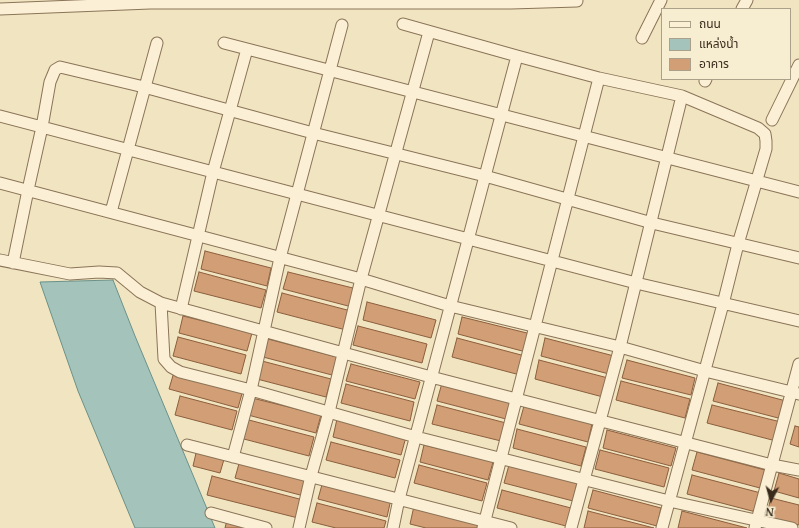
<!DOCTYPE html>
<html>
<head>
<meta charset="utf-8">
<style>
  body { margin:0 }
  #map { position:relative; width:799px; height:528px; overflow:hidden; background:#f0e4c1; font-family:"Noto Serif","Noto Sans Thai",serif }
  canvas { display:block }
  .legend { position:absolute; left:661px; top:8px; width:130px; height:72px; box-sizing:border-box; background:#f7edd1; border:1px solid #aba089; margin:0; padding:5px 7px; list-style:none; font-size:12px; color:#3a2c1d }
  .legend li { display:flex; align-items:center; gap:8px; height:20px }
  .legend b { width:20px; border:1px solid #aba089 }
  .north { position:absolute; left:751px; top:480px; width:40px; height:40px; -webkit-text-stroke:3px #f7edd1; paint-order:stroke; rotate:186deg; font-size:11px; font-weight:700; line-height:16px; text-align:center; color:#3a2c1d }
  .north::after { content:''; display:block; margin:auto; width:14px; height:18px; background:#3a2c1d; clip-path:polygon(50% 0,100% 100%,50% 72%,0 100%) }
</style>
</head>
<body>
<div id="map">
<canvas width="799" height="528"></canvas>
<ul class="legend">
<li><b style="height:5px;background:#fbf0d5"></b>ถนน</li>
<li><b style="height:11px;background:#a4c3ba"></b>แหล่งน้ำ</li>
<li><b style="height:11px;background:#d19e75"></b>อาคาร</li>
</ul>
<div class="north">N</div>
</div>
<script>
const g = document.querySelector('canvas').getContext('2d');
g.lineJoin = 'round';
function paint(path, color) { g.fillStyle = color; g.fill(path, 'evenodd'); }
const toPath = rows => new Path2D(rows.map(r => 'M' + r).join(''));
function strokePath(path, color, width, dash) { g.strokeStyle = color; g.lineWidth = width; g.lineCap = dash ? 'butt' : 'round'; g.setLineDash(dash || []); g.stroke(path); }
const water = toPath([
  [113,280,135,336,215,528,135,528,78,391,40,282,113,280]
]);
paint(water, '#a4c3ba');
strokePath(water, '#6a9189', 1);
const building = toPath([
  [205,251,271,268,267,286,201,269,205,251],
  [199,272,266,290,261,308,194,291,199,272],
  [288,272,357,289,352,307,283,289,288,272],
  [282,293,351,311,346,330,277,312,282,293],
  [367,302,436,320,431,338,363,320,367,302],
  [183,316,252,333,247,351,179,333,183,316],
  [462,317,531,334,526,352,458,334,462,317],
  [358,326,427,344,422,363,353,345,358,326],
  [178,337,246,355,241,374,173,356,178,337],
  [457,338,525,356,520,375,452,357,457,338],
  [545,338,614,356,609,374,541,356,545,338],
  [268,339,337,357,332,375,263,357,268,339],
  [539,360,608,378,603,397,535,379,539,360],
  [627,360,695,378,691,395,622,378,627,360],
  [262,361,331,379,326,397,257,379,262,361],
  [351,364,420,382,415,399,346,381,351,364],
  [174,372,243,390,238,408,169,389,174,372],
  [621,381,690,399,685,418,616,400,621,381],
  [442,383,511,401,506,419,437,401,442,383],
  [718,383,786,401,782,419,713,401,718,383],
  [346,384,414,402,410,421,341,403,346,384],
  [180,396,237,411,232,430,175,415,180,396],
  [252,398,321,415,316,433,248,415,252,398],
  [437,405,506,423,501,441,432,424,437,405],
  [712,405,781,422,776,441,707,423,712,405],
  [524,406,592,424,588,442,519,424,524,406],
  [245,419,314,437,309,456,240,438,245,419],
  [337,419,406,437,401,455,333,437,337,419],
  [795,426,799,427,799,447,790,444,795,426],
  [517,429,586,447,581,466,513,448,517,429],
  [607,430,676,448,671,466,603,448,607,430],
  [331,442,400,460,395,478,326,460,331,442],
  [424,445,493,462,488,480,420,462,424,445],
  [197,449,225,456,220,473,193,466,197,449],
  [600,450,669,468,664,487,595,469,600,450],
  [697,452,765,470,760,488,692,470,697,452],
  [240,460,309,478,304,496,235,478,240,460],
  [419,465,487,483,482,501,414,483,419,465],
  [509,465,577,483,573,501,504,483,509,465],
  [779,473,799,479,799,498,774,491,779,473],
  [692,475,761,493,756,512,687,494,692,475],
  [212,476,303,500,298,518,207,495,212,476],
  [323,481,391,499,387,517,318,499,323,481],
  [502,490,571,508,566,526,497,508,502,490],
  [593,490,661,508,657,526,588,508,593,490],
  [771,498,799,505,799,525,766,517,771,498],
  [317,503,386,521,384,528,336,528,312,522,317,503],
  [414,506,483,524,482,528,426,528,410,524,414,506],
  [588,511,654,528,584,528,588,511],
  [682,511,747,528,678,528,682,511],
  [227,520,257,528,225,528,227,520]
]);
paint(building, '#d19e75');
strokePath(building, '#8c5e3c', 1);
const minor = toPath([
  [0,9,150,3,511,3,577,1],
  [742,9,747,0],
  [403,24,517,56,599,78,682,96,758,128,765,134,766,141,766,149,738,244,723,304,662,528],
  [642,38,661,0],
  [224,43,799,192],
  [705,81,706,79],
  [0,116,636,283,799,321],
  [772,120,799,65],
  [0,183,361,279,450,306,620,347,705,371,799,394],
  [111,212,157,43],
  [0,260,70,274,99,272,117,273,140,292,161,303,164,359,171,367,180,372,251,390,416,437,669,501,792,528],
  [13,263,28,190,42,127,50,82,55,70,60,67,144,87,313,133,485,176,652,223,799,258],
  [161,303,431,377,772,465,799,470],
  [181,309,213,172,247,49],
  [187,445,511,528],
  [233,457,251,390,280,258,342,25],
  [211,513,266,528],
  [299,528,311,476,329,412,361,279,429,32],
  [393,528,399,499,517,56],
  [483,528,599,78],
  [571,528,620,347,682,96],
  [755,528,799,364]
]);
strokePath(minor, '#8b7458', 13);
strokePath(minor, '#fbf0d5', 11);
</script>
</body>
</html>
